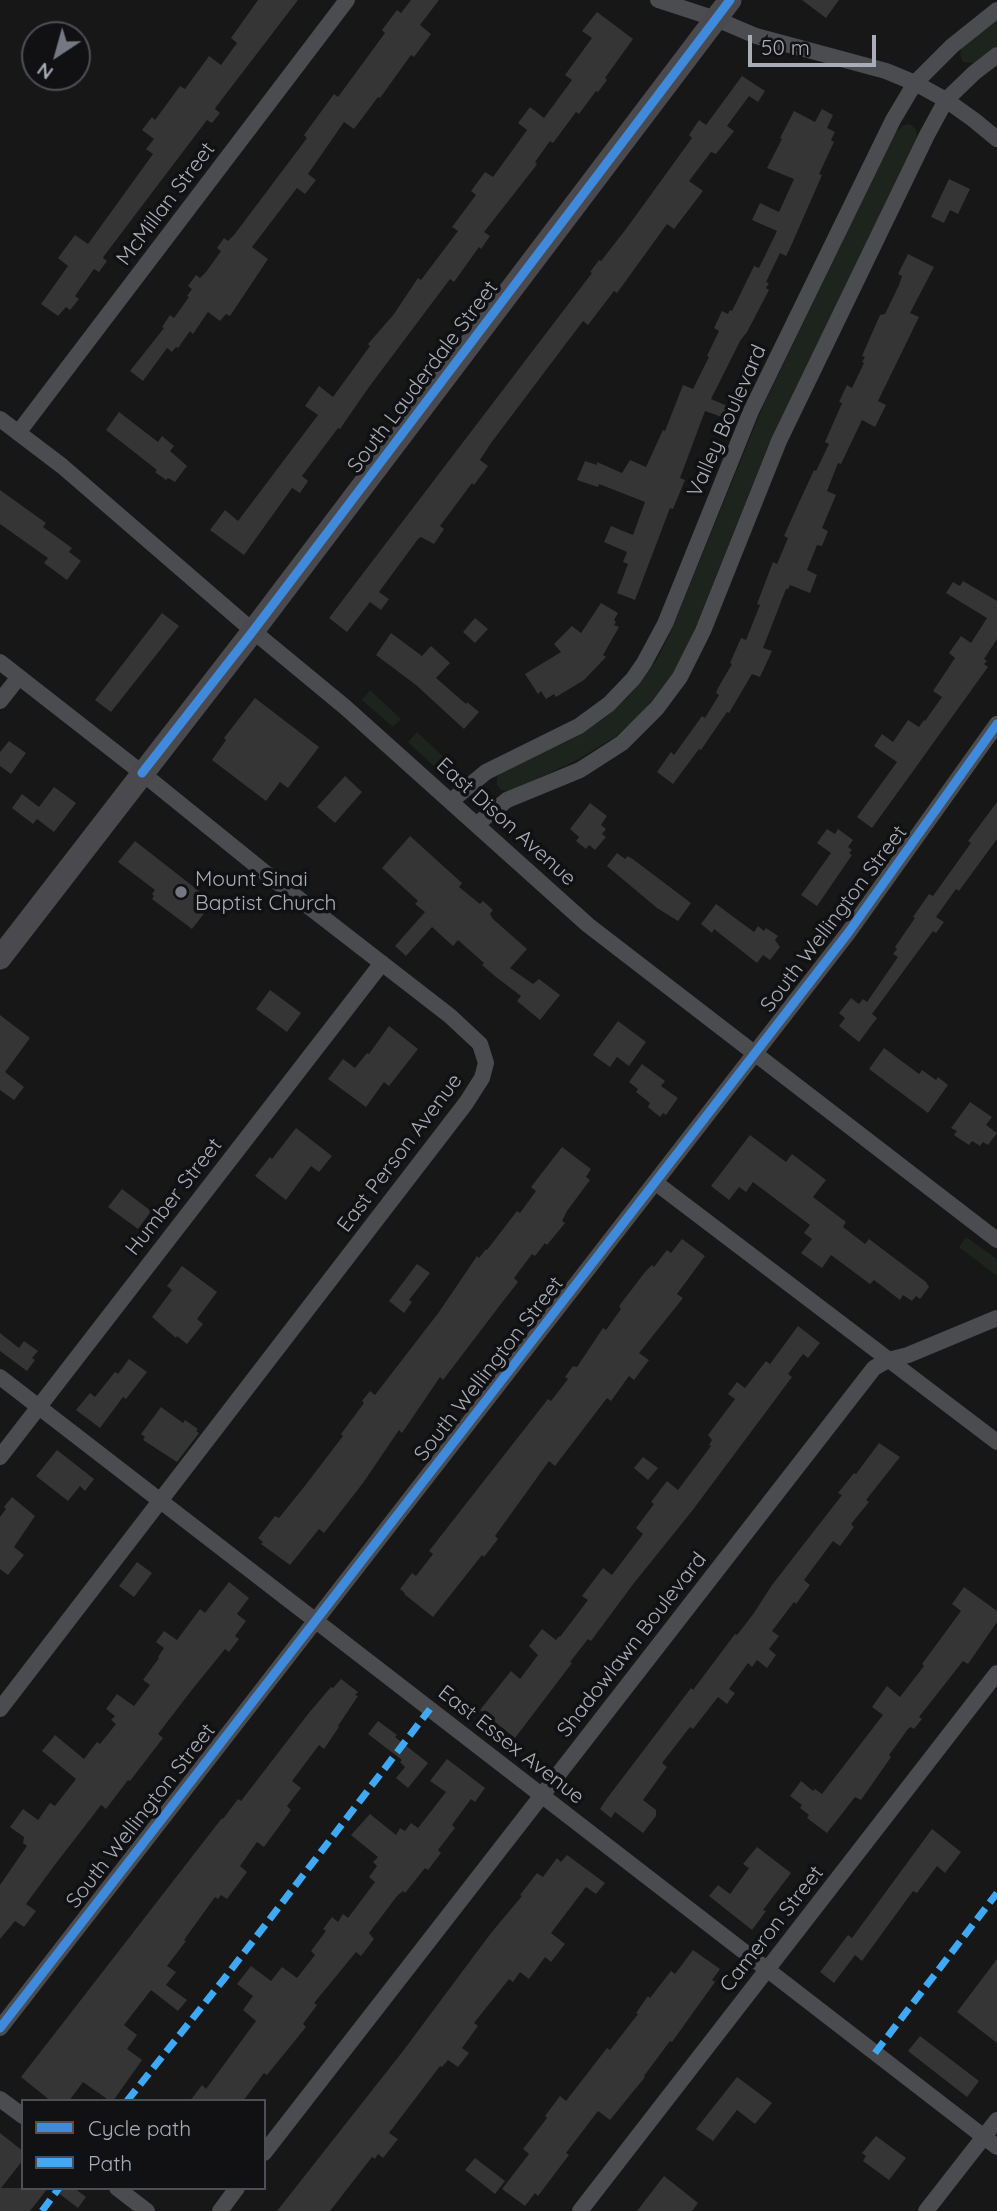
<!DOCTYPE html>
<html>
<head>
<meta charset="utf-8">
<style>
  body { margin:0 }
  #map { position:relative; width:997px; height:2211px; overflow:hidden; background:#171717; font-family:Quicksand,sans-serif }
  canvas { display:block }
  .legend { position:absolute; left:21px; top:2099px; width:245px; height:91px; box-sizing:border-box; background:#111113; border:2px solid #4d4f55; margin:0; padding:9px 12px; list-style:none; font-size:21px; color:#a8adb8 }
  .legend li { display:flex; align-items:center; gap:14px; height:35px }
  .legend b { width:35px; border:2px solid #4d4f55 }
  .north { position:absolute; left:21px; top:21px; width:70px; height:70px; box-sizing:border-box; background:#111113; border:2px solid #4d4f55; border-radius:50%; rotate:216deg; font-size:19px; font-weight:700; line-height:28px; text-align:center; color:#a8adb8 }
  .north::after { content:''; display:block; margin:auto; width:24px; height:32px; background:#757880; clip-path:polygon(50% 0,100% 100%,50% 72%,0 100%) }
  .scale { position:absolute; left:748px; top:35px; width:128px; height:32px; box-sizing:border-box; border:4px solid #a8adb8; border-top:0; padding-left:9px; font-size:21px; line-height:24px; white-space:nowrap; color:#a8adb8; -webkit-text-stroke:5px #111113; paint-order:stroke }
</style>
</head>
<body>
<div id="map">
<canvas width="997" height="2211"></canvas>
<ul class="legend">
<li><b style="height:9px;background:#408adc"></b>Cycle path</li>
<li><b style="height:9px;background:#3fa9f5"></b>Path</li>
</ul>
<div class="north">N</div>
<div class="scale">50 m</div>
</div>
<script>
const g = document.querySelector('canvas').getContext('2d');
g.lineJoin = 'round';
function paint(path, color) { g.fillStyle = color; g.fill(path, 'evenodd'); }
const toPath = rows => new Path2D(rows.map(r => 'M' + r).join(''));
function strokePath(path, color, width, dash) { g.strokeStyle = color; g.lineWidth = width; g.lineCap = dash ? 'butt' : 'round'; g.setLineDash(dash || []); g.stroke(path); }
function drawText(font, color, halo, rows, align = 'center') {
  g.font = font + ' Quicksand,sans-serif'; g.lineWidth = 7; g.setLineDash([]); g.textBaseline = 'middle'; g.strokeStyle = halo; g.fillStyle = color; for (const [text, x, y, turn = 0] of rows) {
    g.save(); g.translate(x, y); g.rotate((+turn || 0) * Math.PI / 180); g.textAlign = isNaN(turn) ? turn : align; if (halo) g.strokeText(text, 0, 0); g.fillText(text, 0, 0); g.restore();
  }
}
paint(toPath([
  [997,20,997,46,974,63,963,62,960,55,962,46],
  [909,124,916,129,917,137,767,449,695,629,676,669,644,711,615,737,577,760,509,792,501,790,497,785,497,778,500,773,570,740,602,720,628,697,656,661,671,631,763,406,896,132,904,125],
  [370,690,401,719,393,727,362,700],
  [417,732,452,765,447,773,438,770,408,742],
  [966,1237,997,1259,997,1276,959,1247]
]), '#1d241e');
paint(toPath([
  [258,0,298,0,216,107,215,109,220,113,212,123,207,120,104,256,103,258,107,261,99,272,94,269,75,296,79,299,70,310,66,307,58,316,41,304,68,266,58,258,75,235,88,244,153,154,146,149,154,139,142,130,152,117,155,120,180,86,185,89,209,56,221,65,237,43,231,38],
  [411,0,439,0,420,25,431,34,414,57,411,55,380,98,378,97,354,129,344,122,308,174,316,180,305,194,297,188,252,247,268,259,230,316,226,314,220,321,208,312,193,334,190,331,178,348,176,347,172,352,167,348,143,381,130,371,164,328,162,327,170,315,174,318,189,297,187,296,192,289,188,286,196,275,200,278,206,272,221,251,217,248,224,238,228,241,234,235,307,138,304,135,334,94,338,97,385,33,382,30,397,10,401,13],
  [802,0,839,0,826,18],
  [597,12,633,39,605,78,607,80,598,92,596,91,579,114,576,112,553,143,550,141,535,162,537,163,535,167,484,232,490,236,481,249,479,247,454,282,450,279,369,387,340,429,338,428,302,476,308,481,300,493,292,488,244,555,210,530,225,510,238,521,318,415,305,406,319,386,333,397,370,346,368,344,394,314,418,278,421,280,458,231,452,227,476,195,471,191,485,172,493,177,527,130,518,123,530,107,544,118,572,80,565,75,592,38,582,31],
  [742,76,765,91,758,102,749,96,727,126,734,131,716,154,711,152,689,181,703,191,674,229,667,224,617,293,614,291,588,325,583,321,491,443,480,460,488,466,474,485,472,483,440,526,444,529,434,544,421,537,418,539,379,592,389,599,381,610,370,602,347,632,329,618,592,273,590,272,599,260,601,261,626,229,692,138,689,135,699,120,706,125],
  [822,109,833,115,827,128,835,132,831,140,834,142,819,174,822,175,791,246,786,256,780,253,766,282,769,283,766,288,769,290,747,332,740,341,711,399,737,410,733,421,705,411,680,478,685,480,673,509,670,508,635,600,617,593,628,564,623,562,627,552,604,542,611,526,633,535,645,502,599,484,598,487,577,480,585,461,597,465,597,462,622,473,630,460,646,467,663,430,665,431,683,385,693,389,709,357,707,356,719,331,714,328,722,311,728,314,730,310,732,311,754,266,759,268,777,231,752,220,760,203,779,212,794,179,767,168,782,139,780,138,794,111,815,122],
  [949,179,970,189,958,214,950,210,944,223,931,217],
  [908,254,934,267,910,313,919,317,878,401,886,405,875,427,862,420,841,464,838,463,827,491,836,495,822,528,828,531,822,546,817,545,807,570,817,575,810,593,790,585,788,589,786,589,763,648,772,651,760,677,752,674,729,713,727,712,701,750,699,749,673,784,657,772,671,752,674,755,702,716,705,718,719,695,716,693,718,688,732,664,730,663,741,638,746,640,760,605,757,604,773,562,777,564,788,538,784,536,796,509,814,470,816,471,829,444,825,442,842,403,839,402,847,385,852,388,864,363,862,362,865,357,862,356,880,315,885,314,899,285,902,276,898,274],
  [119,412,158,442,162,436,174,446,170,451,187,466,175,482,168,478,166,480,155,472,157,470,106,430],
  [0,490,46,523,43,527,72,548,69,552,81,561,67,580,44,563,48,558,0,524],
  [963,581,997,601,997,639,984,659,987,661,984,664,988,667,872,828,857,817,897,762,874,746,882,734,893,742,908,720,919,727,924,720,925,721,942,697,933,691,955,658,949,653,961,636,971,643,987,618,946,593,953,582,960,586],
  [601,603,618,613,614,620,616,622,614,625,619,627,603,655,606,657,584,680,556,697,554,694,546,699,541,691,538,694,525,674,561,652,554,644,572,626,581,633],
  [162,613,179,626,111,712,95,700],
  [475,618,488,629,475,643,463,632],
  [391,633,422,656,431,646,450,663,436,678,466,704,467,702,479,712,464,729,416,685,376,655],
  [255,698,319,747,288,788,280,782,266,801,212,760,226,740,224,738],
  [9,741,26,753,11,774,0,766,0,752],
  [345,776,362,792,335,823,317,807],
  [54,787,76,803,54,832,37,819,33,824,12,808,22,794,39,807],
  [997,802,997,839,959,891,956,889,936,917,944,922,936,933,933,931,872,1014,877,1018,859,1042,839,1026,845,1018,839,1013,851,998,859,1004,863,999,867,1002,898,957,893,954,897,949,895,947,915,918,913,917,929,894,933,896,971,843,968,841],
  [590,803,607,816,601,825,606,829,602,834,606,837,595,850,589,845,586,849,576,841,579,837,570,829],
  [827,829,835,834,838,829,853,840,848,847,852,850,849,853,852,855,817,906,801,895,831,853,817,843],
  [410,836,462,883,459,887,480,904,483,901,493,910,490,914,493,919,527,949,510,968,533,984,539,979,560,995,540,1020,517,1001,521,996,496,977,482,965,484,963,458,940,453,946,432,927,406,956,395,946,425,912,415,904,418,901,416,899,382,868],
  [135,841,213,902,192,929,152,899,154,896,152,894,155,890,118,862],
  [617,853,625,859,628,856,634,860,691,903,678,921,657,908,607,866],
  [716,904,754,932,758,926,764,931,766,928,778,936,775,940,780,947,770,960,763,955,757,963,714,929,712,933,701,924],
  [270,990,301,1013,287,1032,256,1009],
  [0,1015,30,1038,5,1072,24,1087,14,1100,0,1090],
  [618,1021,646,1042,629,1066,617,1057,610,1067,593,1055],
  [389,1026,418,1049,389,1086,384,1082,366,1107,328,1079,343,1059,355,1068,367,1053,369,1054],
  [884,1048,919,1074,922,1070,936,1080,938,1077,948,1085,928,1113,869,1069],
  [642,1064,665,1081,661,1086,678,1098,666,1115,663,1113,660,1117,648,1107,650,1103,636,1092,638,1089,629,1082],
  [970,1102,992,1117,986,1125,997,1133,988,1145,983,1142,980,1146,972,1141,969,1145,954,1135,957,1131,951,1128],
  [296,1128,332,1156,319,1172,311,1166,286,1200,255,1176,270,1157,272,1159],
  [750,1135,786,1162,792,1154,826,1180,813,1197,846,1222,843,1227,865,1244,869,1239,926,1282,929,1287,920,1299,916,1296,912,1301,903,1295,900,1300,874,1280,870,1284,831,1255,822,1268,801,1253,812,1239,804,1233,810,1225,753,1182,746,1192,739,1187,729,1200,711,1186],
  [562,1147,591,1169,586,1177,590,1180,567,1211,562,1221,565,1223,547,1245,545,1243,535,1256,532,1254,514,1278,518,1282,504,1300,443,1380,440,1377,402,1433,399,1430,363,1483,324,1533,319,1529,290,1565,261,1544,263,1542,258,1538,275,1516,279,1518,304,1487,343,1436,341,1434,364,1403,362,1401,370,1391,375,1395,439,1312,477,1256,479,1258,486,1249,487,1250,517,1211,520,1213,536,1191,531,1187],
  [122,1189,151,1211,138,1229,108,1207],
  [682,1239,705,1256,677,1294,683,1298,639,1353,649,1360,634,1380,629,1376,611,1401,607,1398,555,1466,549,1461,495,1536,498,1539,484,1557,482,1555,433,1617,404,1594,405,1593,400,1589,412,1573,416,1576,433,1554,429,1551,548,1399,551,1401,568,1379,565,1377,573,1366,577,1367,603,1328,606,1330,621,1309,619,1306,645,1272,652,1265,654,1267,667,1250,671,1253],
  [417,1264,430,1273,409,1300,412,1302,404,1313,389,1301],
  [182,1266,217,1292,197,1319,203,1324,187,1344,177,1336,176,1338,152,1317,172,1290,167,1286],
  [798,1326,820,1343,808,1358,803,1354,788,1374,792,1377,692,1511,634,1583,591,1641,588,1639,570,1662,572,1663,515,1738,480,1710,511,1671,520,1679,538,1655,529,1646,542,1629,556,1640,559,1636,560,1637,588,1600,582,1596,603,1568,612,1575,643,1534,636,1528,654,1504,651,1502,667,1481,678,1490,711,1446,709,1445,712,1440,708,1435,735,1399,728,1394,737,1382,745,1388,766,1361,770,1364],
  [0,1333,19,1348,24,1341,38,1351,32,1358,35,1360,27,1371,0,1351],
  [129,1359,147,1372,126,1399,123,1397,100,1428,76,1410,90,1393,95,1397,115,1372,118,1374],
  [161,1407,183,1423,185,1420,198,1429,196,1431,199,1433,177,1462,143,1440,145,1437,141,1434],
  [879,1443,900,1457,866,1500,869,1502,851,1524,854,1527,840,1546,833,1541,804,1580,810,1585,796,1604,794,1602,772,1631,779,1636,769,1649,776,1655,767,1668,757,1660,752,1667,748,1663,729,1689,735,1693,727,1704,718,1697,693,1729,690,1727,662,1763,667,1767,643,1800,656,1810,656,1816,643,1833,615,1812,611,1818,600,1809,608,1797,691,1688,693,1690,735,1634,737,1635,754,1613,772,1585,842,1495,838,1493,854,1473,856,1474],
  [57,1450,94,1479,85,1491,80,1486,68,1501,36,1476],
  [643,1457,658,1468,648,1480,634,1468],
  [12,1497,35,1516,14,1547,24,1555,8,1575,0,1569,0,1517,6,1509,4,1507],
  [137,1562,152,1573,134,1597,119,1586],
  [229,1582,249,1598,237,1614,246,1621,235,1636,239,1639,229,1652,225,1649,191,1691,158,1734,163,1738,130,1781,128,1780,106,1809,101,1805,54,1866,26,1904,36,1911,24,1927,15,1921,0,1939,0,1885,27,1846,23,1843,24,1837,10,1827,23,1809,38,1820,50,1803,55,1806,76,1779,42,1751,55,1735,84,1759,97,1742,100,1744,116,1724,111,1720,115,1716,106,1709,117,1694,134,1706,150,1685,143,1680,159,1658,158,1657,164,1648,156,1642,164,1631,177,1640,200,1609,205,1613],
  [964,1587,997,1611,997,1622,968,1664,963,1661,919,1717,922,1719,914,1729,911,1727,908,1729,889,1755,891,1757,861,1800,855,1797,827,1833,807,1818,809,1815,800,1808,802,1805,790,1796,801,1781,813,1791,815,1789,822,1794,883,1715,872,1707,887,1686,900,1697,924,1666,922,1664,961,1611,952,1604],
  [341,1679,358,1692,355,1695,358,1696,338,1726,339,1727,324,1749,319,1745,292,1781,301,1788,287,1806,291,1810,264,1847,257,1842,240,1866,247,1872,227,1899,221,1895,218,1899,215,1897,184,1940,186,1941,167,1966,176,1972,166,1985,187,2000,178,2011,151,1990,124,2025,137,2035,127,2049,142,2060,113,2101,110,2101,83,2082,69,2101,51,2101,21,2077,222,1818,223,1819,238,1799,241,1801,308,1714,331,1687,333,1688],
  [378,1721,397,1735,395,1737,428,1763,408,1788,396,1778,405,1767,400,1762,402,1760,368,1734],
  [447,1759,485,1788,475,1802,471,1799,452,1825,455,1828,438,1850,441,1853,428,1870,425,1868,405,1893,403,1891,397,1896,369,1933,374,1939,361,1956,356,1952,333,1980,314,2003,317,2005,303,2024,306,2027,267,2075,264,2073,243,2101,190,2101,202,2085,206,2089,256,2021,243,2010,253,1996,237,1984,251,1966,271,1981,282,1967,297,1978,315,1955,311,1951,326,1931,323,1929,332,1917,338,1922,343,1914,348,1918,375,1882,369,1877,377,1866,373,1862,378,1857,351,1835,370,1814,396,1835,400,1828,405,1831,411,1823,418,1828,446,1792,430,1781],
  [932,1829,961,1852,945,1873,937,1866,917,1893,913,1891,862,1961,855,1955,834,1983,820,1972,848,1935,852,1938],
  [757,1847,791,1873,763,1910,766,1911,752,1930,709,1896,718,1885,730,1894,749,1868,743,1864],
  [567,1855,605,1883,596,1894,586,1887,551,1933,565,1944,551,1962,545,1957,529,1979,520,1972,513,1982,509,1979,474,2023,478,2026,462,2048,469,2053,458,2067,448,2060,442,2067,440,2066,389,2133,398,2139,383,2158,378,2154,375,2159,372,2157,330,2211,277,2211,403,2051,491,1933,522,1896,520,1895,537,1873,543,1877,557,1858,561,1862],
  [693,1950,720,1969,712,1980,715,1982,672,2042,670,2041,644,2076,645,2077,610,2120,598,2111,566,2153,569,2155,538,2196,535,2193,525,2206,502,2189,529,2154,523,2149,547,2118,545,2116,560,2096,566,2101,607,2048,610,2050,638,2014,636,2013,648,1996,650,1998,671,1971,675,1974],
  [997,1959,997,2043,957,2012],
  [920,2036,979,2081,967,2097,908,2051],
  [737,2077,772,2103,755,2124,737,2110,713,2141,696,2129],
  [0,2133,23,2151,23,2160,1,2188,48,2188,30,2211,0,2211],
  [876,2136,906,2158,889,2180,863,2161,866,2156,862,2153],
  [475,2158,505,2181,495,2194,465,2170],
  [664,2176,698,2203,692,2211,637,2211],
  [52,2188,74,2188,86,2197,78,2208]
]), '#353536');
strokePath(toPath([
  [658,0,716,19,756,36,886,71,915,83,946,100,974,120,997,139],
  [0,419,62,466,253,631,345,707,588,925,997,1240],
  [18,433,347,0],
  [0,662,142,773,268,875,450,1016,480,1044,486,1063,482,1078,466,1103,0,1709],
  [0,701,19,677],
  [451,801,486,772,579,726,609,704,633,679,644,663,665,624,751,411,893,120,915,83,952,46,997,10],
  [477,824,507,800,580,770,622,743,657,708,680,677,703,631,779,441,927,135,946,100,974,73,997,55],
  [656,1183,997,1442],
  [0,1377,997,2147],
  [0,1457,382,963],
  [0,2028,848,933,997,724],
  [0,2099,23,2116],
  [264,2153,874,1368,888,1360,908,1355,997,1318],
  [117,2188,147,2211],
  [220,2211,237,2188],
  [580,2211,997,1673],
  [926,2211,997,2120]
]), '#4b4c50', 16);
strokePath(toPath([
  [0,958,253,631,730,0]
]), '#4a4a4e', 23);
strokePath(toPath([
  [875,2053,997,1893],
  [127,2101,224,1979,430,1709],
  [42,2211,59,2188]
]), '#3fa9f5', 7, [14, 7]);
strokePath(toPath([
  [142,773,253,631,730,0],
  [0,2028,848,933,997,724]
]), '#408adc', 9);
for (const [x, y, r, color] of [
  [181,892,7,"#757880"]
]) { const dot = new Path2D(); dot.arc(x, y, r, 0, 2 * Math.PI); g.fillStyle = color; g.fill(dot); strokePath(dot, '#111113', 2.5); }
drawText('21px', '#a8adb8', '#111113', [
  ["McMillan Street",166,204,-53],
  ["South Lauderdale Street",423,377,-53],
  ["Valley Boulevard",727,421,-66],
  ["East Dison Avenue",506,822,42],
  ["South Wellington Street",834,919,-53],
  ["East Person Avenue",400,1153,-53],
  ["Humber Street",174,1197,-52],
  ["South Wellington Street",489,1369,-52],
  ["Shadowlawn Boulevard",632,1645,-52],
  ["East Essex Avenue",511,1745,38],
  ["South Wellington Street",141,1816,-52],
  ["Cameron Street",772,1929,-52]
]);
drawText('21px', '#a8adb8', '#111113', [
  ["Mount Sinai",195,880],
  ["Baptist Church",195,904]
], 'left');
</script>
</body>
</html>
